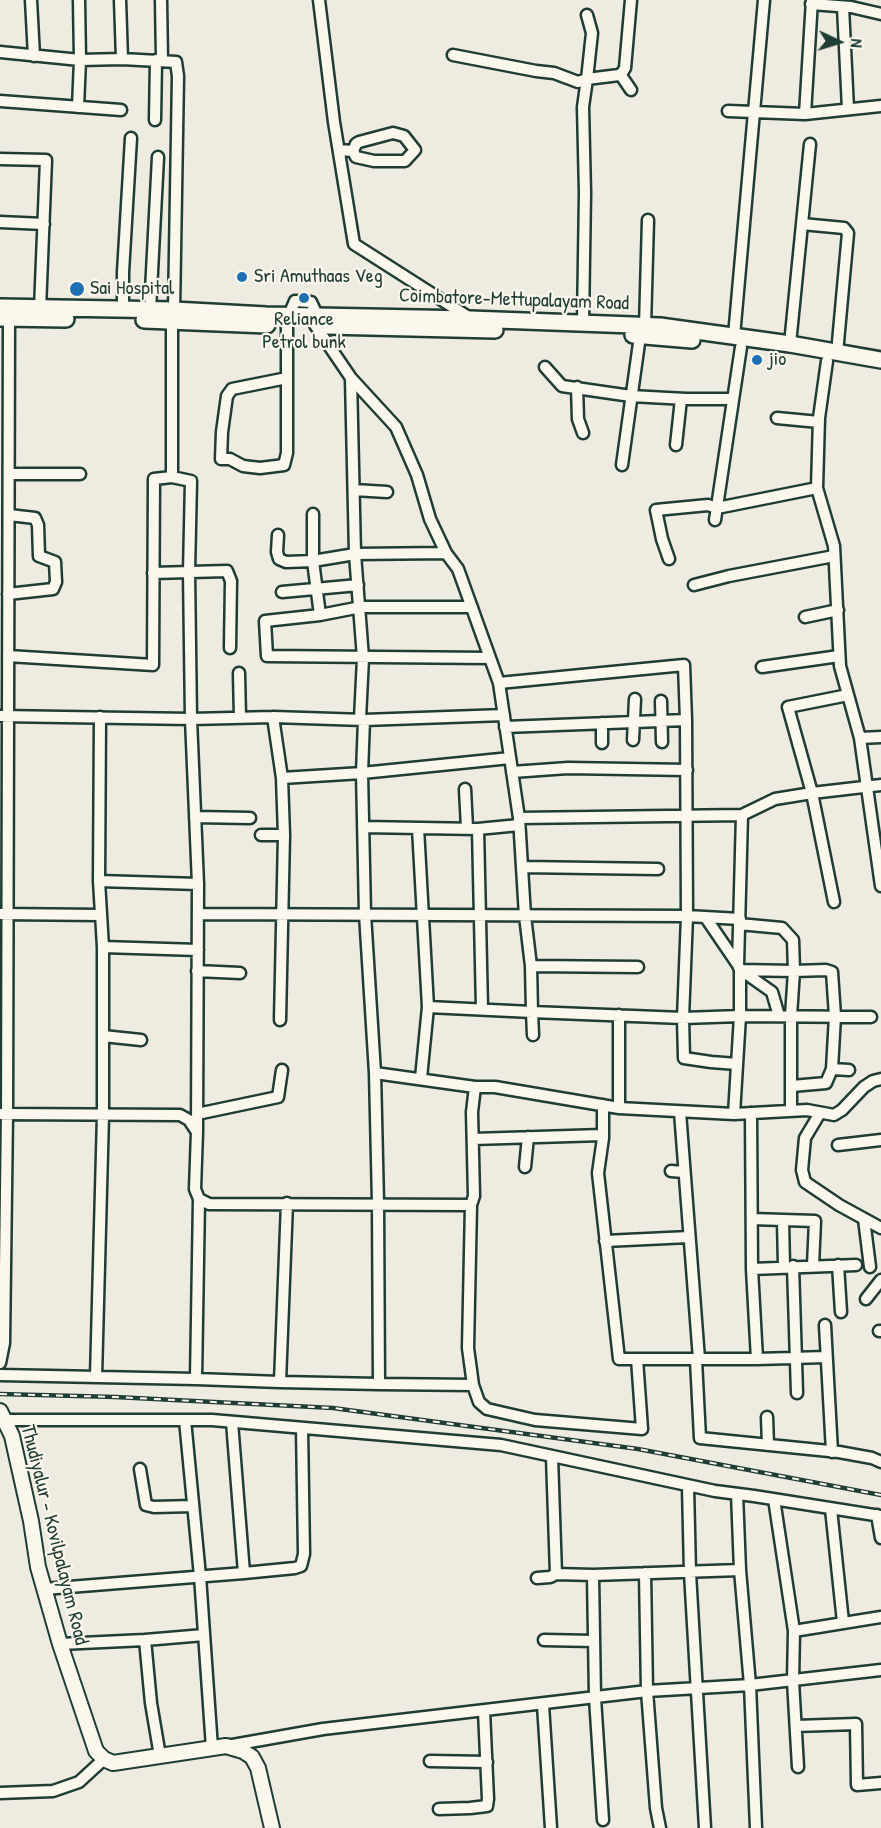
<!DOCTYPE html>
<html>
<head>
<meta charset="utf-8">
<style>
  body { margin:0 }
  #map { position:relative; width:881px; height:1828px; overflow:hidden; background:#eeece1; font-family:"Patrick Hand",sans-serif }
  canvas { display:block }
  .north { position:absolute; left:809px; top:12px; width:60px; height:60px; -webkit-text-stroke:4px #fbf7ec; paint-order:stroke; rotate:94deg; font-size:16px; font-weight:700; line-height:24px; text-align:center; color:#1f3d34 }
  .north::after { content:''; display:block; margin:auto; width:21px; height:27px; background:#1f3d34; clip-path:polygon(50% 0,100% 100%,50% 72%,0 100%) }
</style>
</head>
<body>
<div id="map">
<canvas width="881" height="1828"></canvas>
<div class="north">N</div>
</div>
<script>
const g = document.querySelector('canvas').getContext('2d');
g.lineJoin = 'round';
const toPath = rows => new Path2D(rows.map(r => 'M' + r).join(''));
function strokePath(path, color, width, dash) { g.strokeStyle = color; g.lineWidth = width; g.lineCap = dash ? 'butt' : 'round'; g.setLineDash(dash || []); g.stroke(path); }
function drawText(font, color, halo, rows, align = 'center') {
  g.font = font + ' "Patrick Hand",sans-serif'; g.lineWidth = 4.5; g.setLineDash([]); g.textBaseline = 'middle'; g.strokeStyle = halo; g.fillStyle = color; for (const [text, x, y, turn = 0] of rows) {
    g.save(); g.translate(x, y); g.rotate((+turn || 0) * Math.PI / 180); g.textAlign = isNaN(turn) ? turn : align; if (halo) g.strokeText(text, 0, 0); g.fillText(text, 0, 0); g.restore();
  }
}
const minor = toPath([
  [31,0,34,56],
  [120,0,122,59],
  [161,0,162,60],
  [319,0,334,122,354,244,470,318],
  [811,4,851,7,881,14],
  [843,7,848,109],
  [0,52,80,60,122,59,176,62,178,76,174,310],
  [453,55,536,71,554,73,578,82,587,79,592,33,587,15],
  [620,74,631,90],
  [0,101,121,110],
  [78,107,80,60,79,0],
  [728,111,805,114,881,106],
  [805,114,812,0],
  [155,120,156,60],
  [339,150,353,151,356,144,359,142,393,133,404,136,415,150,405,161,374,161,356,157,353,151],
  [0,159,46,160,40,309],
  [0,222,44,224],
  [802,224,844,228,848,233,837,353],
  [123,310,123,272,131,138],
  [150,310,158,157],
  [289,315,295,301,311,302,317,315],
  [172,321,172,477],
  [583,322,585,193,583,107,587,79,619,75,622,73,625,68,631,0],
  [645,326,648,220],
  [734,336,764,0],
  [790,344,810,144],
  [827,361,819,418,817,488,834,546,840,666,860,738,881,737],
  [545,367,562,386,631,396,686,399,733,399],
  [287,378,232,389,227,396,222,432,221,459,230,459,243,466,260,468,284,465,287,453,287,325],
  [351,378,355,554,363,658,360,719],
  [577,387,578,419,583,433],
  [777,418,819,422],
  [676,445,681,399],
  [622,465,640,336],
  [9,474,80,474],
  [354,490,387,492],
  [715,520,741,347],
  [278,535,277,552,279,559,286,562,313,561,313,514],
  [669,559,662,539,656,510,708,505,717,508,817,488],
  [153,573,227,571,231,581,230,648],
  [694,585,729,576,834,556],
  [282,592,358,585],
  [8,594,53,589,56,582,55,562,39,556,38,525,35,518,9,515],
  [472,607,361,607,320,615,265,621,267,656,490,658],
  [320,615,313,561,355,554,446,553],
  [805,617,838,610],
  [8,656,153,665,154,479,172,477,191,481,189,572,191,719,273,717,364,720,362,773,365,914,375,1073,378,1203,379,1384,280,1382,287,1203],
  [762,667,839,656],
  [239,673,240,718],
  [499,683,519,818,525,916,531,966,532,1012,683,1018,687,916,740,919],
  [661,701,662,742],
  [0,716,191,719,198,884,197,1131],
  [273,717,282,778,284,835,280,1020],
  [364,720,504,715],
  [505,727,686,720],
  [860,738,881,886],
  [633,740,635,699],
  [602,743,602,723],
  [512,772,568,768,687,770],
  [282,778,362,773,510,758],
  [465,789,467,828],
  [195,817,250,818],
  [519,818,742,815,775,799,812,793,788,707,848,695],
  [363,827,478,829,519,825],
  [418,828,428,1007,421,1078],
  [478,829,482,1009],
  [261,835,284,835],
  [523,867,658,869],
  [99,881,198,884],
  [834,902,812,793,881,785],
  [0,914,101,915],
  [198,914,687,916,686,720,684,665,499,683,458,569,446,553,430,519,417,475,396,427,351,378,315,325],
  [706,918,738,965],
  [739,924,782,928,793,940,794,971,791,1016,791,1111],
  [103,947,198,950],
  [531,966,638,967],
  [740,970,794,971,826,970,832,972,835,1016,832,1069,826,1083,792,1086],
  [741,970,772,992,779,1016],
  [197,971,240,973],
  [428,1007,532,1012,533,1035],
  [619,1015,619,1108],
  [103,1036,141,1040],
  [737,1064,711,1062,684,1058,683,1018,740,1016,871,1017],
  [832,1069,849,1070],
  [375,1073,475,1087],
  [603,1105,603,1138,598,1173,619,1359,757,1359,752,1269,751,1113],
  [680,1112,699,1359],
  [820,1113,805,1138,802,1170,805,1182,839,1205,881,1228],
  [0,1114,180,1115,189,1120,197,1132,195,1189,199,1199,209,1204,471,1205,474,1196,472,1112,475,1087,495,1087,619,1108,734,1114,807,1110,834,1115,842,1110,864,1087,873,1081,881,1079],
  [197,1114,278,1097,282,1070],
  [734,1114,740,1016,740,970,738,965,742,815],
  [473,1139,602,1135],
  [838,1145,881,1140],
  [525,1167,528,1137],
  [671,1171,684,1172],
  [752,1219,815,1221,813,1265],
  [864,1219,870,1267],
  [783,1220,784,1267],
  [605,1241,689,1237],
  [838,1265,841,1312],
  [793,1266,797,1393],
  [752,1269,856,1265],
  [866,1299,881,1280],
  [825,1325,832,1452],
  [879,1331,881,1331],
  [757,1359,826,1357],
  [696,1360,700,1438,839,1452,872,1458,881,1462],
  [0,1363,4,1343,7,1114,9,319],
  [0,1375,196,1379,199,1199],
  [96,1377,103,1115,103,947,99,881,100,717],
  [196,1379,280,1382],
  [379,1384,473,1385,468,1348,471,1205],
  [473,1385,479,1402,487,1409,535,1420,642,1429,637,1359],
  [767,1417,768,1445],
  [6,1420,212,1420,501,1445,715,1491,754,1496,881,1516],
  [185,1420,200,1576,212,1748],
  [232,1422,244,1573],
  [552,1457,556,1574],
  [140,1469,146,1505,154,1507,193,1506],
  [688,1486,690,1573,705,1828],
  [737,1494,740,1570,750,1685,756,1828],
  [774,1499,794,1631],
  [831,1509,843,1622],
  [877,1515,881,1538],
  [645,1573,647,1691,656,1808,660,1828],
  [537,1578,550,1577,556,1574,593,1575],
  [44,1589,244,1573,295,1568,301,1566,304,1554,302,1428],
  [145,1640,151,1703,160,1756],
  [544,1640,594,1641],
  [60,1644,145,1640,204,1635],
  [543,1705,551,1828],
  [796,1726,856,1724,857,1785,881,1783],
  [227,1746,323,1729,647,1691,750,1685,881,1670],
  [430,1761,487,1762],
  [798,1767,793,1681,794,1631,881,1617],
  [0,1793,53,1791,79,1782,104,1759],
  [439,1809,470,1808,487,1806,488,1799,484,1711],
  [603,1820,595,1698,593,1575,740,1570]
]);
const major = toPath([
  [0,1411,12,1436,31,1521,38,1567,60,1644,96,1751,104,1759,113,1763,226,1746,243,1751,252,1757,258,1768,272,1828]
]);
const highway = toPath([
  [0,307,174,310,266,315,470,319,660,326,790,344,881,360],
  [0,318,66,319],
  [144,320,267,325],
  [327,326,495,330],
  [633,335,692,340]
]);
strokePath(minor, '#1f3d34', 15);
strokePath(major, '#1f3d34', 18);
strokePath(highway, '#1f3d34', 20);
strokePath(minor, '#fbf7ec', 10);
strokePath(major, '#fbf7ec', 14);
strokePath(highway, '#fbf7ec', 15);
const rail = toPath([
  [0,1394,115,1397,333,1408,638,1449,881,1495]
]);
strokePath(rail, '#1f3d34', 4.5);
strokePath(rail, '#fbf7ec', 2, [7]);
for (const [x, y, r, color] of [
  [242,277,6,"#1f6fb2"],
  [77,289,8,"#1f6fb2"],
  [304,298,6,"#1f6fb2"],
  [757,360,6,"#1f6fb2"]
]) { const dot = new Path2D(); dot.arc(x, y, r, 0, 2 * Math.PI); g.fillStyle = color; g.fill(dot); strokePath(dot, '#fbf7ec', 2); }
drawText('20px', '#1f3d34', '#fbf7ec', [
  ["Sri Amuthaas Veg",254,277],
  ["Sai Hospital",90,289],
  ["Reliance",304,320,"center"],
  ["Petrol bunk",304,343,"center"],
  ["jio",769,360]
], 'left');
drawText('20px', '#1f3d34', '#fbf7ec', [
  ["Coimbatore-Mettupalayam Road",514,300,2],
  ["Thudiyalur - Kovilpalayam Road",54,1535,76]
]);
</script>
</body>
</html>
